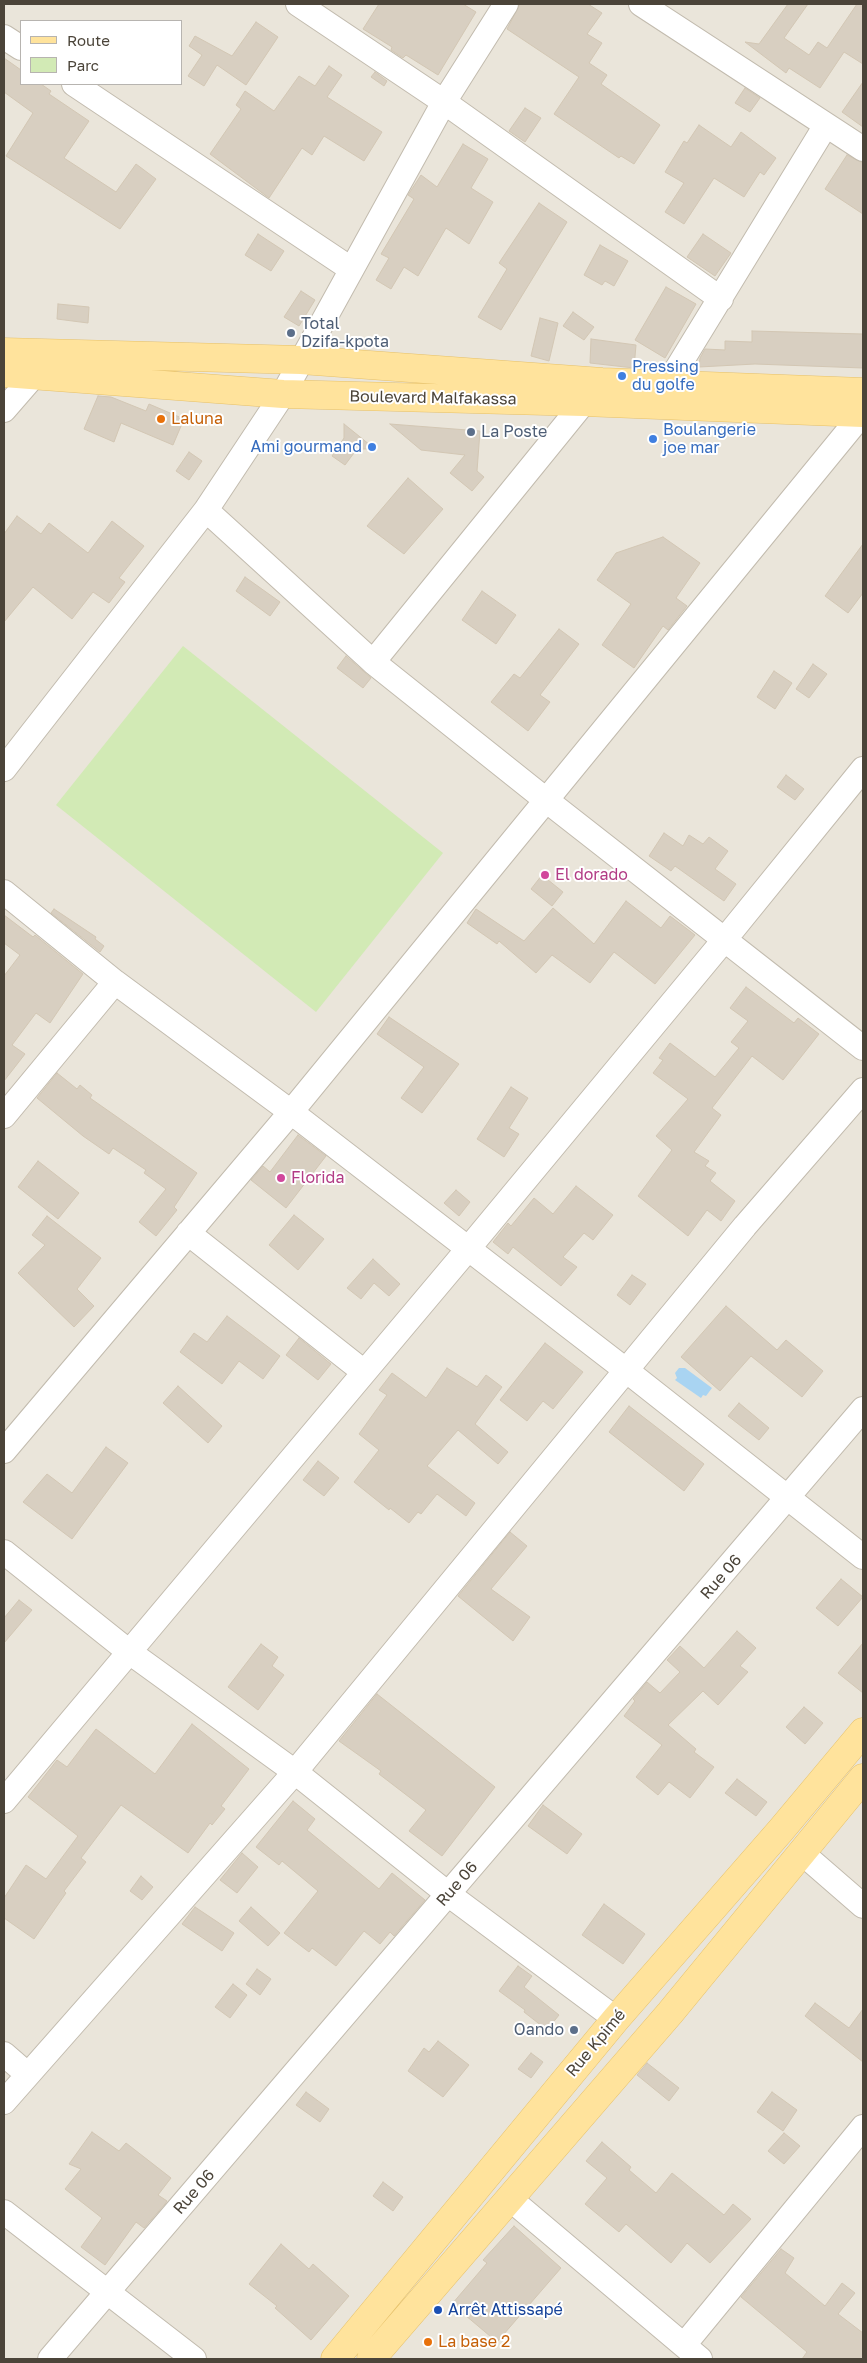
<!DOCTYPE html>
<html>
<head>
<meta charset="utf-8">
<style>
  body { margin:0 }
  #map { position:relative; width:867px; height:2363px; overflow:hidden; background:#f6f3ec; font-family:"Golos Text",sans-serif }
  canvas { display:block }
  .frame { position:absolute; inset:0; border:5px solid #4b4439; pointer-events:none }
  .legend { position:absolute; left:20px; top:20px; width:162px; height:65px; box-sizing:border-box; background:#fff; border:1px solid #b7b4b0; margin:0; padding:6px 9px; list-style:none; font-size:15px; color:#4b4439 }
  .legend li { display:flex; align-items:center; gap:10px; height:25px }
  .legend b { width:25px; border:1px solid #b7b4b0 }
</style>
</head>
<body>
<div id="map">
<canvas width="867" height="2363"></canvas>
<div class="frame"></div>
<ul class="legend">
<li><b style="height:6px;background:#ffe39c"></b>Route</li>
<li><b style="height:14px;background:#d2eab5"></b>Parc</li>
</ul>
</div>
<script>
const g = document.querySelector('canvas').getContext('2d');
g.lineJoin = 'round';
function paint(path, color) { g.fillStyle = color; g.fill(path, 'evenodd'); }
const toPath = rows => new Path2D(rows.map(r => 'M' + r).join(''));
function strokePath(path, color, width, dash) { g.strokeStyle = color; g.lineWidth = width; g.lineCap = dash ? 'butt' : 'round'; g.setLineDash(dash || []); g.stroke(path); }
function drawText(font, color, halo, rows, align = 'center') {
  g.font = font + ' "Golos Text",sans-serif'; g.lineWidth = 4; g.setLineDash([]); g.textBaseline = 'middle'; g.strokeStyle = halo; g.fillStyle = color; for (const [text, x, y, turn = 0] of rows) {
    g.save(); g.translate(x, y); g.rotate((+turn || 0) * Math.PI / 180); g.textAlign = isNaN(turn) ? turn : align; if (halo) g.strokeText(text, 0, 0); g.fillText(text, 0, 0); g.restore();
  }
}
paint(toPath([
  [4,4,863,4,863,2359,4,2359],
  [21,21,181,21,181,84,21,84]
]), '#eae5da');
paint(toPath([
  [183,646,443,853,316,1012,56,805]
]), '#d2eab5');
paint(toPath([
  [679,1368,685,1368,712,1388,706,1396,703,1395,701,1398,675,1380,677,1378,675,1373]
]), '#a9d4f2');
const building = toPath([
  [379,4,463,4,476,12,438,75,406,55,403,58,391,50,392,47,363,29,379,4],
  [520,4,588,4,602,13,587,34,602,43,589,63,607,75,601,84,660,125,634,164,621,156,619,158,554,114,579,77,507,29,520,4],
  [788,4,808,4,784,38,809,55,818,42,827,48,857,4,863,4,863,64,844,52,820,88,789,68,786,73,745,42,759,44,788,4],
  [256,22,278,37,246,85,217,65,204,86,188,76,202,55,189,46,195,36,232,56,256,22],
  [4,58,21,70,21,84,41,84,51,91,49,94,89,121,64,158,116,192,136,164,156,179,120,229,6,156,33,113,4,92,4,58],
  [329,66,342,75,327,97,382,132,364,161,324,136,312,155,302,148,269,198,210,154,241,109,236,105,245,91,274,111,299,76,315,86,329,66],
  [375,72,387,81,384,86,371,77,375,72],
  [863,82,863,127,842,112,863,82],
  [745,88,760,98,750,112,735,103,745,88],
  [525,108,541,118,525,142,509,131,525,108],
  [699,125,731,147,741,132,776,158,764,175,760,172,744,197,714,178,684,224,665,212,684,183,665,172,684,141,687,143,699,125],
  [463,144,488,159,471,188,493,202,469,244,446,228,418,276,404,267,391,289,376,280,389,258,381,254,414,199,408,195,421,175,437,187,463,144],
  [847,155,863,163,863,214,825,189,847,155],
  [539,203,567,222,501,330,478,317,507,269,499,263,539,203],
  [258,234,284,251,271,271,245,255,258,234],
  [703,234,731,253,715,276,687,257,703,234],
  [600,245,628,261,614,286,605,281,602,285,584,275,600,245],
  [666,287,696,304,665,358,635,340,666,287],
  [301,291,315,300,299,326,284,317,301,291],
  [58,304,89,307,88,323,57,319,58,304],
  [573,312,594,327,584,340,563,326,573,312],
  [540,318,558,323,549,361,531,356,540,318],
  [752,331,863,334,863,368,755,364,699,367,700,358,705,349,725,350,725,341,752,342,752,331],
  [591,339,636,345,634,368,590,363,591,339],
  [98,396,111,397,146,411,149,404,184,419,173,445,121,423,114,442,84,429,98,396],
  [344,424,375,449,357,449,345,465,332,456,344,438,344,424],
  [390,424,480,431,477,471,484,477,472,491,450,473,465,455,421,450,390,424],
  [189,452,202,461,189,480,176,471,189,452],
  [408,478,443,509,404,554,367,526,408,478],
  [17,516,41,534,49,523,88,553,112,521,144,546,119,578,125,582,109,603,93,592,72,619,33,587,4,622,4,534,17,516],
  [663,537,700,563,676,598,687,606,668,630,663,626,634,668,602,645,631,604,597,580,616,553,663,537],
  [863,544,863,593,848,613,825,596,863,544],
  [245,577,280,602,270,616,236,591,245,577],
  [482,591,516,615,496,644,462,620,482,591],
  [559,629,579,644,540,695,550,702,528,731,491,702,514,674,520,678,559,629],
  [346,656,371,678,363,688,337,668,346,656],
  [813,664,827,674,809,698,796,689,813,664],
  [774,671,792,683,775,709,757,697,774,671],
  [786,775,804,789,795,800,777,787,786,775],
  [664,833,683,846,689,835,703,844,709,837,728,851,715,869,736,884,724,901,675,866,671,871,649,856,664,833],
  [542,875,563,892,552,906,531,889,542,875],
  [626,901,661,928,670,916,695,935,655,984,614,952,590,983,552,955,536,973,499,941,497,944,467,923,476,909,524,941,553,908,594,944,626,901],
  [54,909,96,937,95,939,104,946,100,952,51,913,54,909],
  [4,915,33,937,35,935,83,974,50,1023,36,1013,12,1045,25,1054,4,1081,4,976,20,955,4,943,4,915],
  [746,987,794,1023,798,1018,819,1034,783,1080,752,1056,712,1108,721,1115,694,1152,709,1161,705,1166,716,1173,710,1181,735,1201,721,1221,707,1210,688,1236,638,1196,672,1150,656,1136,688,1099,653,1073,663,1060,659,1058,670,1043,715,1077,739,1048,731,1042,748,1021,730,1008,746,987],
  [389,1017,459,1064,422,1113,401,1098,424,1067,377,1034,389,1017],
  [57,1073,77,1089,80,1085,92,1095,90,1098,197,1173,174,1207,177,1210,156,1236,139,1222,166,1189,144,1173,146,1170,113,1148,109,1154,83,1136,37,1098,57,1073],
  [511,1087,528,1098,509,1128,519,1134,504,1157,477,1139,511,1087],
  [298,1135,326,1156,286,1208,251,1180,263,1166,270,1172,298,1135],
  [38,1161,79,1193,58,1219,18,1187,38,1161],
  [576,1186,613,1215,593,1240,584,1233,563,1257,577,1267,561,1286,513,1247,508,1254,493,1242,508,1223,511,1226,534,1198,553,1214,576,1186],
  [456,1190,470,1202,459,1216,444,1203,456,1190],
  [294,1215,324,1239,298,1270,269,1245,294,1215],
  [47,1216,101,1258,77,1289,94,1306,74,1327,18,1273,45,1245,32,1235,47,1216],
  [373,1259,400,1284,389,1296,374,1283,361,1299,347,1288,373,1259],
  [632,1275,646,1284,630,1305,617,1295,632,1275],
  [726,1306,777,1350,786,1340,823,1371,802,1397,751,1356,720,1391,681,1357,726,1306],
  [227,1316,280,1356,263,1379,239,1361,222,1384,180,1352,194,1333,207,1342,227,1316],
  [299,1338,331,1364,318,1380,286,1355,299,1338],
  [545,1343,583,1372,553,1409,543,1401,527,1421,500,1400,545,1343],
  [447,1368,477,1387,486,1375,502,1387,475,1424,508,1452,498,1464,458,1430,427,1466,475,1503,466,1516,437,1494,421,1514,418,1512,409,1523,390,1508,389,1510,354,1482,379,1450,359,1434,387,1395,379,1390,392,1373,426,1398,447,1368],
  [178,1386,222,1426,208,1443,163,1403,178,1386],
  [739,1403,769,1428,759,1440,728,1416,739,1403],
  [629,1406,704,1464,684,1491,609,1432,629,1406],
  [106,1447,128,1463,72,1539,23,1502,47,1474,72,1493,106,1447],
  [318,1461,339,1478,324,1496,303,1480,318,1461],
  [510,1532,527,1546,491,1589,530,1617,513,1641,458,1596,510,1532],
  [841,1579,863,1597,838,1626,816,1608,841,1579],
  [19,1600,32,1610,4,1643,4,1618,19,1600],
  [737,1631,756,1648,740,1666,748,1672,718,1705,703,1691,668,1725,696,1749,694,1752,714,1767,690,1798,669,1782,658,1795,636,1777,662,1745,624,1716,635,1701,633,1699,647,1682,660,1693,680,1672,667,1660,680,1646,704,1668,737,1631],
  [863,1643,863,1693,838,1673,863,1643],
  [261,1644,278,1657,272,1666,284,1675,258,1710,228,1687,261,1644],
  [377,1694,495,1787,442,1856,409,1831,426,1810,379,1774,381,1771,339,1741,377,1694],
  [804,1707,823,1723,805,1744,786,1727,804,1707],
  [192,1724,249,1769,221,1806,225,1809,212,1825,210,1823,188,1853,121,1805,81,1858,86,1862,64,1891,66,1893,34,1939,4,1918,4,1898,26,1865,46,1879,78,1836,28,1797,57,1760,67,1767,96,1729,155,1774,192,1724],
  [737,1779,767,1802,756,1816,725,1793,737,1779],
  [293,1801,315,1819,307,1830,379,1889,392,1873,425,1900,394,1936,390,1932,380,1944,364,1931,336,1966,312,1948,309,1952,284,1933,318,1891,282,1861,279,1865,256,1847,293,1801],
  [543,1805,582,1834,567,1854,528,1826,543,1805],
  [242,1853,258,1867,237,1893,220,1880,242,1853],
  [141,1876,153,1887,142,1900,130,1891,141,1876],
  [604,1904,645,1934,623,1964,582,1935,604,1904],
  [195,1907,234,1933,222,1951,182,1924,195,1907],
  [251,1907,280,1933,268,1946,239,1921,251,1907],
  [518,1966,532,1976,524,1987,559,2015,547,2030,524,2012,525,2010,499,1991,518,1966],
  [257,1969,271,1979,260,1995,246,1984,257,1969],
  [233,1984,247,1995,230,2018,215,2007,233,1984],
  [815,2003,849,2028,863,2009,863,2062,805,2016,815,2003],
  [438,2041,469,2065,443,2097,408,2071,424,2048,429,2052,438,2041],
  [531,2053,543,2062,531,2078,518,2069,531,2053],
  [647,2063,679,2088,669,2101,637,2075,647,2063],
  [306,2092,329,2109,320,2122,296,2105,306,2092],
  [772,2092,797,2110,783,2131,757,2112,772,2092],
  [92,2132,119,2151,126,2143,171,2178,158,2195,167,2201,165,2204,144,2228,136,2222,105,2265,81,2247,102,2218,65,2189,81,2169,69,2164,92,2132],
  [784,2133,800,2146,784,2164,768,2151,784,2133],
  [602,2142,631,2167,629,2170,656,2193,672,2173,724,2215,733,2204,751,2219,710,2263,687,2243,671,2263,626,2224,619,2232,585,2204,607,2178,586,2161,602,2142],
  [383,2182,403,2197,393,2211,373,2196,383,2182],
  [514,2226,561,2268,497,2342,452,2304,487,2263,483,2260,514,2226],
  [281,2244,309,2269,313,2264,349,2296,311,2340,275,2308,277,2306,249,2284,281,2244],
  [781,2249,794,2258,785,2273,825,2306,842,2283,855,2293,838,2314,863,2333,863,2359,802,2359,807,2352,741,2297,781,2249]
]);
paint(building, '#d8cfc1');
strokePath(building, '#d3c7b4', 1);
const minor = toPath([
  [298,4,444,102,721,299],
  [641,4,863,149],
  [4,37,21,48],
  [74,84,351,269],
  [667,385,826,125],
  [4,410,44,364],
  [206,510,373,662,546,800,863,1048],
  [373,662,593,391],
  [4,769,206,510,283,394,444,102,506,4],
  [4,892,115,982,291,1112,627,1371,863,1557],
  [4,1116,115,982],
  [188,1233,364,1372],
  [4,1451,291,1112,863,413],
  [4,1552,128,1651,295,1772,448,1894,616,2019],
  [4,1801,468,1249,725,939,863,769],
  [802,1853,863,1906],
  [4,2054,27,2074],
  [4,2102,295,1772,745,1226,863,1090],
  [509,2198,700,2359],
  [4,2212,194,2359],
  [684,2345,863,2127],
  [50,2359,863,1409]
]);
const major = toPath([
  [4,352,301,360,602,382,863,392],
  [4,373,283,394,583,402,863,413],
  [335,2359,616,2019,781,1830,863,1732],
  [371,2359,670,2013,863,1778]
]);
strokePath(minor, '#c2bbae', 26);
strokePath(major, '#e6c16a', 29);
strokePath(minor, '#fff', 24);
strokePath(major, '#ffe39c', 28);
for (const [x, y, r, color] of [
  [291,333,5,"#5c6f8a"],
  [622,376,5,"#3f7fe0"],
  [161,419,5,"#e8710a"],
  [471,432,5,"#5c6f8a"],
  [653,439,5,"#3f7fe0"],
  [372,447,5,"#3f7fe0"],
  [545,875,5,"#d1479c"],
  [281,1178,5,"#d1479c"],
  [574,2030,5,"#5c6f8a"],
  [438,2310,5,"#1a4fb4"],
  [428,2342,5,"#e8710a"]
]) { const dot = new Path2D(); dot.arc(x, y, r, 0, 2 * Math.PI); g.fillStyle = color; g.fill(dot); strokePath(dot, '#fff', 2); }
drawText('16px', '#4e5e75', '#fff', [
  ["Total",301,324],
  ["Dzifa-kpota",301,342],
  ["La Poste",481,432],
  ["Oando",564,2030,"right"]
], 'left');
drawText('16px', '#366cbe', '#fff', [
  ["Pressing",632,367],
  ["du golfe",632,385],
  ["Boulangerie",663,430],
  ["joe mar",663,448],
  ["Ami gourmand",362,447,"right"]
], 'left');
drawText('16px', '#4b4439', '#fff', [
  ["Boulevard Malfakassa",433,398,1],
  ["Rue 06",721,1577,-49],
  ["Rue 06",457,1884,-49],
  ["Rue Kpimé",596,2043,-50],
  ["Rue 06",194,2192,-49]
]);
drawText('16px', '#c56008', '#fff', [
  ["Laluna",171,419],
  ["La base 2",438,2342]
], 'left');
drawText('16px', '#b23c85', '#fff', [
  ["El dorado",555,875],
  ["Florida",291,1178]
], 'left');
drawText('16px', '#164399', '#fff', [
  ["Arrêt Attissapé",448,2310]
], 'left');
</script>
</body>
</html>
